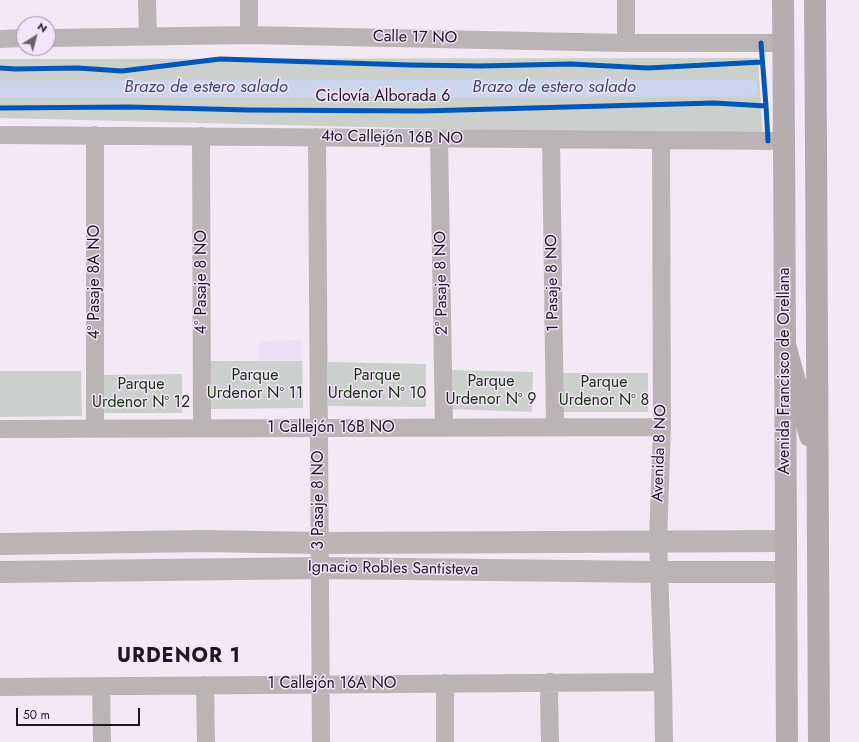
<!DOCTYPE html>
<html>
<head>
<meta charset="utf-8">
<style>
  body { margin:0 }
  #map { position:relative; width:859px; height:742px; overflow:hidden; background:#f2e9f5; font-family:Jost,sans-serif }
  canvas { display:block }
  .north { position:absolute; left:16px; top:16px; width:40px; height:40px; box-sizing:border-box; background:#f4e3fb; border:1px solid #9e91a3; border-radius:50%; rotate:36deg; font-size:11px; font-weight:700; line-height:16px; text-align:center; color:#1d1720 }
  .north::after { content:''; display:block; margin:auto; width:14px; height:18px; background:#68606b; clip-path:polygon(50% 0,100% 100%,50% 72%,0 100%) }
  .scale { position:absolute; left:16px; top:708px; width:124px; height:18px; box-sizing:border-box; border:2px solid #1d1720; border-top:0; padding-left:5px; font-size:12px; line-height:14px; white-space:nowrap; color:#1d1720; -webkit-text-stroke:3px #f4e3fb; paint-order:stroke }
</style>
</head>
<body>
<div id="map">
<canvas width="859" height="742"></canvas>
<div class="north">N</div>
<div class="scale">50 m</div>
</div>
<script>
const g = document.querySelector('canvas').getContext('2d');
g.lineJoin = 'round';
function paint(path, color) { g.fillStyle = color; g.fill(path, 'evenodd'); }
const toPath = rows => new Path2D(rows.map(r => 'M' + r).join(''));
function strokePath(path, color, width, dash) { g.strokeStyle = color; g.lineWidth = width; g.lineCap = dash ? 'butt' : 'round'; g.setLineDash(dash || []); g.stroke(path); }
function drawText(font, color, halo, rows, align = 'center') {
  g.font = font + ' Jost,sans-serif'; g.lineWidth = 3; g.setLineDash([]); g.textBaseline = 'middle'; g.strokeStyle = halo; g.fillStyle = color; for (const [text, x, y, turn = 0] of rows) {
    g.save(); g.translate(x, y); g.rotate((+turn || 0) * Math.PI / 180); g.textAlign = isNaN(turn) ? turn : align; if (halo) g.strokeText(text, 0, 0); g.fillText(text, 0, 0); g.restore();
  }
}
paint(toPath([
  [302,340,302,361,259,361,259,341]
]), '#efdff5');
paint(toPath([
  [758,58,763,137,0,118,0,59],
  [207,361,302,361,303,408,207,409],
  [328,362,426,364,426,407,328,406],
  [449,370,533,372,532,412,448,409],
  [0,371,81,371,82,416,0,417],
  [560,373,648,373,648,412,560,412],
  [182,374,182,413,100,413,99,375]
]), '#ccd0cc');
strokePath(toPath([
  [0,89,749,88]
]), '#ccd5ee', 17);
strokePath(toPath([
  [147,0,148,36],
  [249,0,249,35],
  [626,0,626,43],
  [48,38,249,35,626,43,783,43],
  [0,39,24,38],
  [0,135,784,141],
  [201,136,202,428],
  [317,137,321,742],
  [439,138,444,428],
  [551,139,555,427],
  [661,140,662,427,658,541,663,682,664,742],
  [0,429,662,427],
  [95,429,95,135],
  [205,685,206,742],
  [101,686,102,742],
  [0,687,663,682],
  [445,742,445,683],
  [550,742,549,698,550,682]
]), '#bbb4b5', 18);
strokePath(toPath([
  [0,544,204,541,320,543,786,541],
  [0,572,320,568,660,572,786,572]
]), '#bbb4b5', 22);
strokePath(toPath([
  [783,0,784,141,787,742]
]), '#b5adaf', 22);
strokePath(toPath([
  [815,0,816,147,819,742],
  [785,345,810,436]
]), '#b2aaac', 22);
strokePath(toPath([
  [761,43,766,106,768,141],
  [0,68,15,69,78,68,122,71,220,59,410,65,480,66,571,64,648,68,762,62],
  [0,108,129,107,249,110,422,111,714,103,766,106]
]), '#0057b8', 5);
drawText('16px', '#1d1720', '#f4e3fb', [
  ["Calle 17 NO",415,38,1],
  ["Ciclovía Alborada 6",383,97],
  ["4to Callejón 16B NO",392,138,1],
  ["4° Pasaje 8A NO",95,282,-90],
  ["4° Pasaje 8 NO",202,282,-90],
  ["2° Pasaje 8 NO",442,283,-91],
  ["1 Pasaje 8 NO",553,283,-91],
  ["Avenida Francisco de Orellana",785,371,-90],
  ["1 Callejón 16B NO",331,428],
  ["Avenida 8 NO",660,453,-88],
  ["3 Pasaje 8 NO",319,500,-90],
  ["Ignacio Robles Santisteva",393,569,1],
  ["1 Callejón 16A NO",332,684]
]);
drawText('16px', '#123209', '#f4e3fb', [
  ["Parque",255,376],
  ["Urdenor Nº 11",255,394],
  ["Parque",377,376],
  ["Urdenor Nº 10",377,394],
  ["Parque",491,382],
  ["Urdenor Nº 9",491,400],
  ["Parque",604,383],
  ["Urdenor Nº 8",604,401],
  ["Parque",141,385],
  ["Urdenor Nº 12",141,403]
]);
drawText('italic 17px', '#344b75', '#f4e3fb', [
  ["Brazo de estero salado",206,88],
  ["Brazo de estero salado",554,88]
]);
g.letterSpacing = '1px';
drawText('bold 20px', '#1d1720', '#f4e3fb', [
  ["URDENOR 1",179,657]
]);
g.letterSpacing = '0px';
</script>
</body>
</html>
